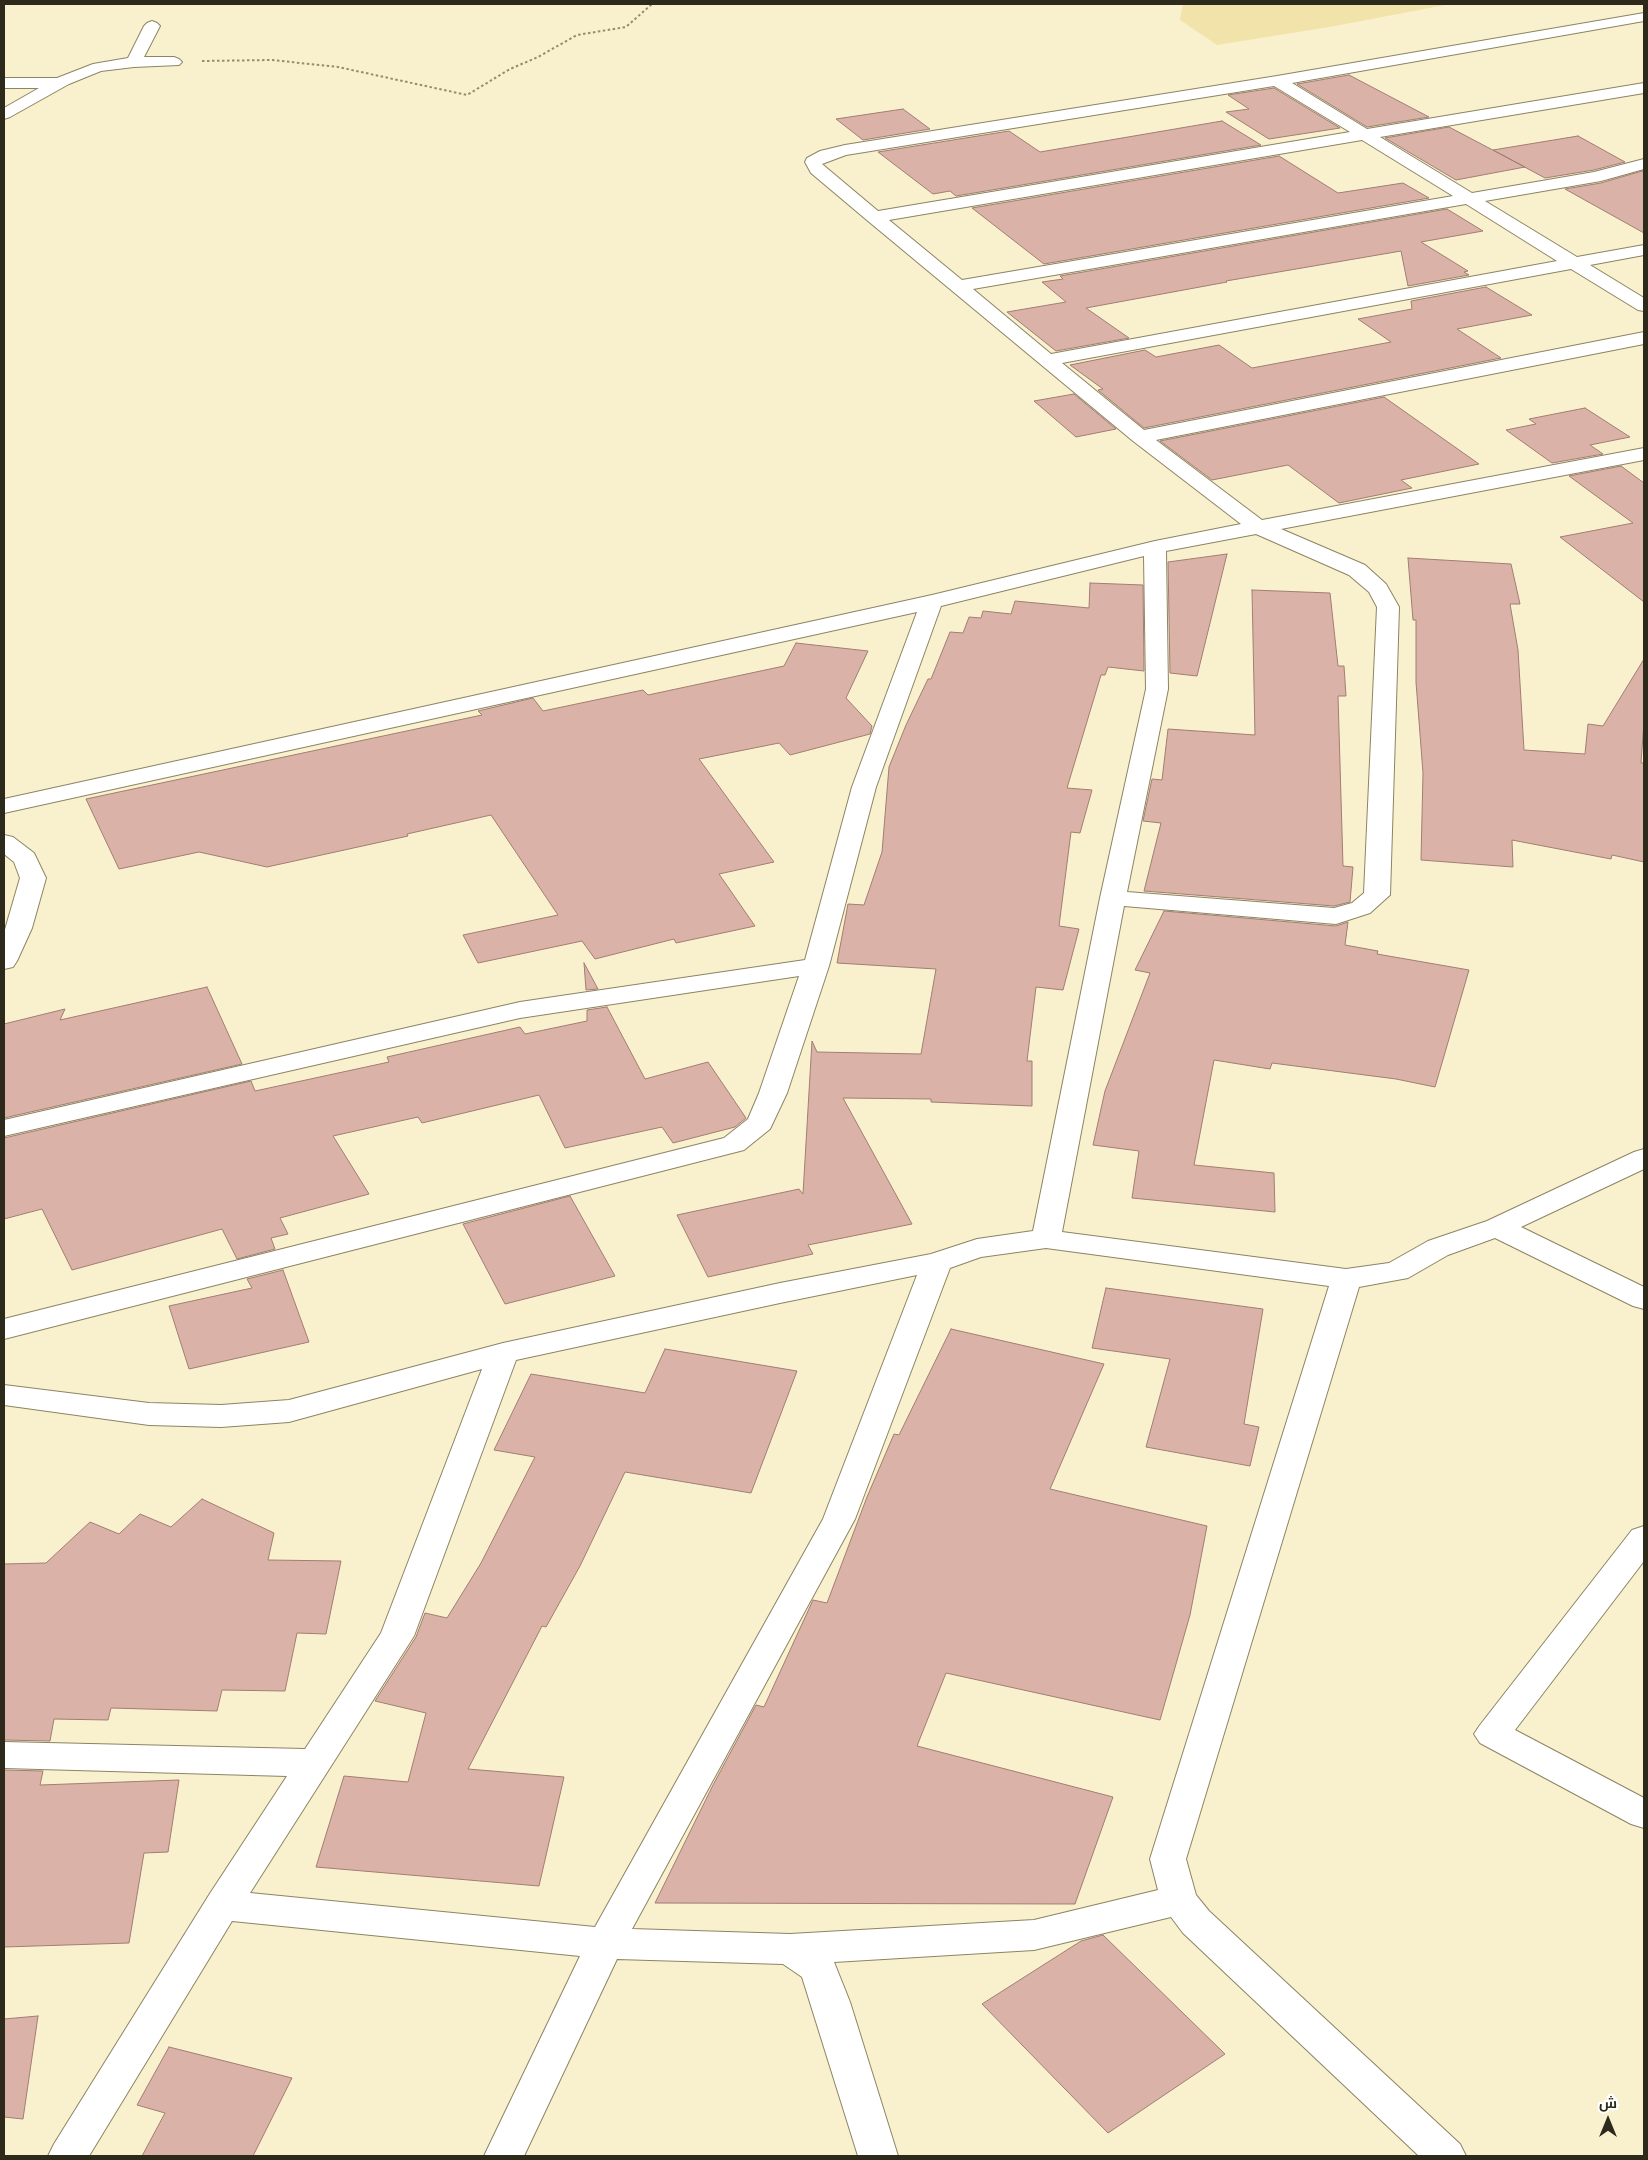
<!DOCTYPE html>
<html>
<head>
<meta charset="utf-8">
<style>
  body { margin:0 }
  #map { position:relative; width:1648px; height:2160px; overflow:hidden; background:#f9f1cd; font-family:Overpass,Cairo,sans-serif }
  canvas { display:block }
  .frame { position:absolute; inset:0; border:5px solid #2d2a1c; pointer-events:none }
  .north { position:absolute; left:1583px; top:2095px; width:50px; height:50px; -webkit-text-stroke:4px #fff; paint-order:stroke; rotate:0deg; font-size:14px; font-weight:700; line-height:20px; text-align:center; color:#2d2a1c }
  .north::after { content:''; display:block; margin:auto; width:18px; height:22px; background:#2d2a1c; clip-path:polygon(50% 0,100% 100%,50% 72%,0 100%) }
</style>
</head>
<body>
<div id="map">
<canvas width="1648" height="2160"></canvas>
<div class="frame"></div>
<div class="north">ش</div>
</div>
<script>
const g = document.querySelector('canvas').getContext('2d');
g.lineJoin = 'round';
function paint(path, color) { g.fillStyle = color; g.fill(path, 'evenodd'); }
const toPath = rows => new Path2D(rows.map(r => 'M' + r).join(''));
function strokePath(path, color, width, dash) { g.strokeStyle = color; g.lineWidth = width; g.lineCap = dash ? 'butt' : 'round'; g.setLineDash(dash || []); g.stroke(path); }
paint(toPath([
  [1183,4,1450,4,1335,26,1217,45,1180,20]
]), '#f1e3aa');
const building = toPath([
  [1349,75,1429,117,1367,127,1297,84,1349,75],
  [1274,88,1340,128,1269,139,1226,112,1249,109,1228,95,1274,88],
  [903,109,930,129,863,140,836,119,903,109],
  [1222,121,1261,145,956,196,950,191,933,194,878,152,1009,131,1040,152,1222,121],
  [1449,127,1525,167,1456,180,1385,138,1449,127],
  [1578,136,1625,162,1594,170,1545,178,1493,150,1578,136],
  [1279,156,1338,193,1403,183,1429,198,1044,264,972,208,1279,156],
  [1642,171,1644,172,1644,233,1565,189,1601,183,1642,171],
  [1447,209,1483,231,1421,242,1468,271,1464,272,1469,275,1408,286,1401,251,1226,281,1227,282,1086,308,1129,338,1056,351,1007,312,1066,302,1042,282,1063,279,1060,276,1447,209],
  [1486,287,1532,315,1457,329,1501,358,1144,428,1098,390,1103,389,1070,365,1145,350,1156,357,1219,345,1252,368,1391,342,1358,319,1412,309,1411,301,1486,287],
  [1074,394,1116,429,1076,437,1034,401,1074,394],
  [1384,397,1479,464,1401,480,1412,488,1339,503,1288,465,1212,480,1160,441,1384,397],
  [1585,408,1630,437,1590,445,1603,454,1552,463,1506,430,1536,424,1529,419,1585,408],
  [1621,466,1644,483,1644,602,1560,537,1633,523,1569,476,1621,466],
  [1227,554,1197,676,1170,673,1168,562,1227,554],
  [1408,558,1511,564,1520,604,1510,604,1518,650,1524,750,1585,754,1588,724,1603,726,1644,659,1644,722,1641,763,1644,763,1644,862,1612,855,1611,859,1512,840,1513,867,1421,860,1423,773,1416,682,1416,620,1413,620,1408,558],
  [1090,583,1143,585,1144,671,1108,667,1105,675,1101,675,1067,788,1092,790,1080,833,1071,832,1059,926,1079,929,1063,990,1036,987,1027,1061,1032,1061,1032,1106,931,1102,931,1099,843,1098,912,1224,808,1245,813,1254,708,1277,677,1215,799,1189,803,1194,812,1041,817,1052,921,1054,936,969,837,963,848,904,864,905,882,852,889,767,906,725,928,679,931,679,950,632,963,633,969,617,981,618,983,611,1011,614,1015,601,1089,608,1090,583],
  [1252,590,1330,593,1338,666,1344,666,1346,696,1338,696,1343,866,1353,867,1350,902,1334,906,1144,891,1161,823,1143,821,1152,779,1162,780,1168,729,1255,735,1252,590],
  [796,643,868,651,846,698,872,726,870,734,790,755,779,743,699,759,774,862,719,874,755,926,676,943,674,939,595,959,582,941,478,963,463,935,558,915,491,815,407,834,408,836,267,867,199,852,119,869,86,799,482,715,478,711,533,698,543,711,643,690,648,695,784,666,796,643],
  [1164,911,1336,926,1348,922,1345,945,1378,951,1377,954,1469,970,1435,1087,1396,1079,1272,1063,1270,1069,1214,1060,1194,1165,1274,1173,1275,1212,1132,1198,1139,1151,1093,1145,1105,1091,1150,973,1135,970,1164,911],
  [584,963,598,989,586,990,584,963],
  [207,987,242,1064,4,1118,4,1024,65,1009,60,1020,207,987],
  [607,1007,645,1079,708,1062,746,1118,735,1127,673,1143,662,1127,565,1148,539,1095,422,1123,418,1117,333,1136,369,1194,280,1218,288,1234,271,1238,275,1249,237,1259,222,1229,72,1270,42,1209,4,1219,4,1138,251,1081,255,1091,389,1062,387,1057,520,1027,525,1034,587,1021,587,1010,607,1007],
  [570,1196,615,1276,505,1304,463,1224,570,1196],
  [283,1270,309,1342,189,1369,169,1306,252,1288,247,1279,283,1270],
  [1106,1288,1263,1309,1244,1424,1259,1427,1250,1466,1146,1447,1170,1359,1092,1348,1106,1288],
  [951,1329,1104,1364,1050,1489,1207,1526,1190,1615,1160,1720,946,1673,917,1746,1113,1797,1075,1904,655,1903,713,1785,756,1705,764,1707,813,1600,827,1603,867,1497,894,1434,899,1435,951,1329],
  [665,1349,797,1371,751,1493,625,1472,580,1566,546,1627,542,1626,468,1769,564,1777,539,1886,316,1867,344,1776,408,1782,426,1713,375,1701,416,1637,425,1613,447,1618,481,1563,535,1457,494,1450,531,1374,645,1393,665,1349],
  [202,1499,274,1533,268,1560,341,1561,326,1634,297,1633,285,1691,222,1690,217,1711,111,1708,108,1720,54,1719,50,1741,4,1740,4,1564,46,1563,90,1522,119,1534,140,1514,171,1527,202,1499],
  [4,1770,43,1771,40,1785,179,1780,168,1852,144,1853,129,1943,4,1947,4,1770],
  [1103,1935,1225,2054,1108,2133,982,2004,1081,1941,1103,1935],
  [38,2016,23,2119,4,2117,4,2019,38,2016],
  [169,2047,292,2078,253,2156,142,2156,165,2113,137,2105,169,2047]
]);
paint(building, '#dab2a8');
strokePath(building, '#a17d73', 1);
const minor = toPath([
  [1644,13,1644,21,1292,83,1367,129,1644,83,1644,93,1380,137,1472,193,1594,172,1644,159,1644,169,1601,181,1485,201,1577,257,1644,245,1644,255,1590,265,1644,298,1644,311,1638,310,1571,269,1062,363,1144,430,1644,332,1644,344,1156,440,1262,520,1644,448,1644,460,1281,529,1365,565,1386,584,1399,607,1390,895,1370,913,1336,924,1124,906,1062,1232,1346,1269,1389,1263,1428,1241,1487,1221,1634,1152,1644,1149,1644,1169,1521,1227,1644,1287,1644,1309,1633,1306,1495,1238,1448,1255,1408,1278,1359,1287,1186,1859,1196,1895,1209,1911,1460,2144,1466,2156,1419,2156,1183,1933,1171,1917,1034,1950,834,1962,850,2002,898,2156,858,2156,802,1977,783,1964,617,1959,524,2156,484,2156,580,1956,232,1921,89,2156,48,2156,54,2144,209,1895,287,1776,4,1768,4,1742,305,1749,381,1633,482,1369,289,1422,221,1427,149,1425,4,1405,4,1385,149,1403,221,1405,289,1400,503,1343,780,1283,931,1254,977,1239,1033,1231,1100,898,1146,689,1144,556,941,606,876,787,829,966,787,1093,770,1129,744,1150,4,1339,4,1319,724,1138,748,1119,759,1093,799,976,520,1018,4,1136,4,1120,520,1002,805,960,852,787,917,612,4,813,4,799,932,595,1155,541,1241,524,1133,441,868,221,811,173,805,162,807,158,820,151,845,145,1277,76,1644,13],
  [1274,86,1350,132,878,211,822,164,846,155,1274,86],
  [1362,140,1453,196,962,280,889,220,1362,140],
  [1466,204,1557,261,1051,354,973,289,1466,204],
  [1256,534,1349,575,1369,592,1377,607,1364,893,1352,903,1334,908,1127,892,1168,689,1166,551,1256,534],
  [1046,1248,1329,1286,1150,1859,1158,1890,1034,1920,790,1934,632,1929,855,1519,950,1268,981,1257,1046,1248],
  [917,1275,823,1519,595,1927,250,1893,414,1636,516,1360,780,1303,917,1275],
  [152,21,157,23,160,26,144,57,174,57,179,59,182,62,179,65,134,67,101,71,69,84,10,117,4,119,4,108,39,88,4,88,4,78,57,78,93,64,128,58,144,26,147,23,152,21],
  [4,835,13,837,34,853,46,878,32,928,17,961,13,967,4,969,4,933,20,878,14,862,4,854,4,835],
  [1644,1526,1644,1561,1515,1730,1644,1798,1644,1828,1631,1824,1480,1743,1474,1734,1480,1725,1632,1530,1644,1526]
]);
strokePath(minor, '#8c8463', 2);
strokePath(toPath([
  [202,61,272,60,338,67,467,95,510,69,538,57,577,35,626,27,652,4]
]), '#928c73', 2, [2.5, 2.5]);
paint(minor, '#fff');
</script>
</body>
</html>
